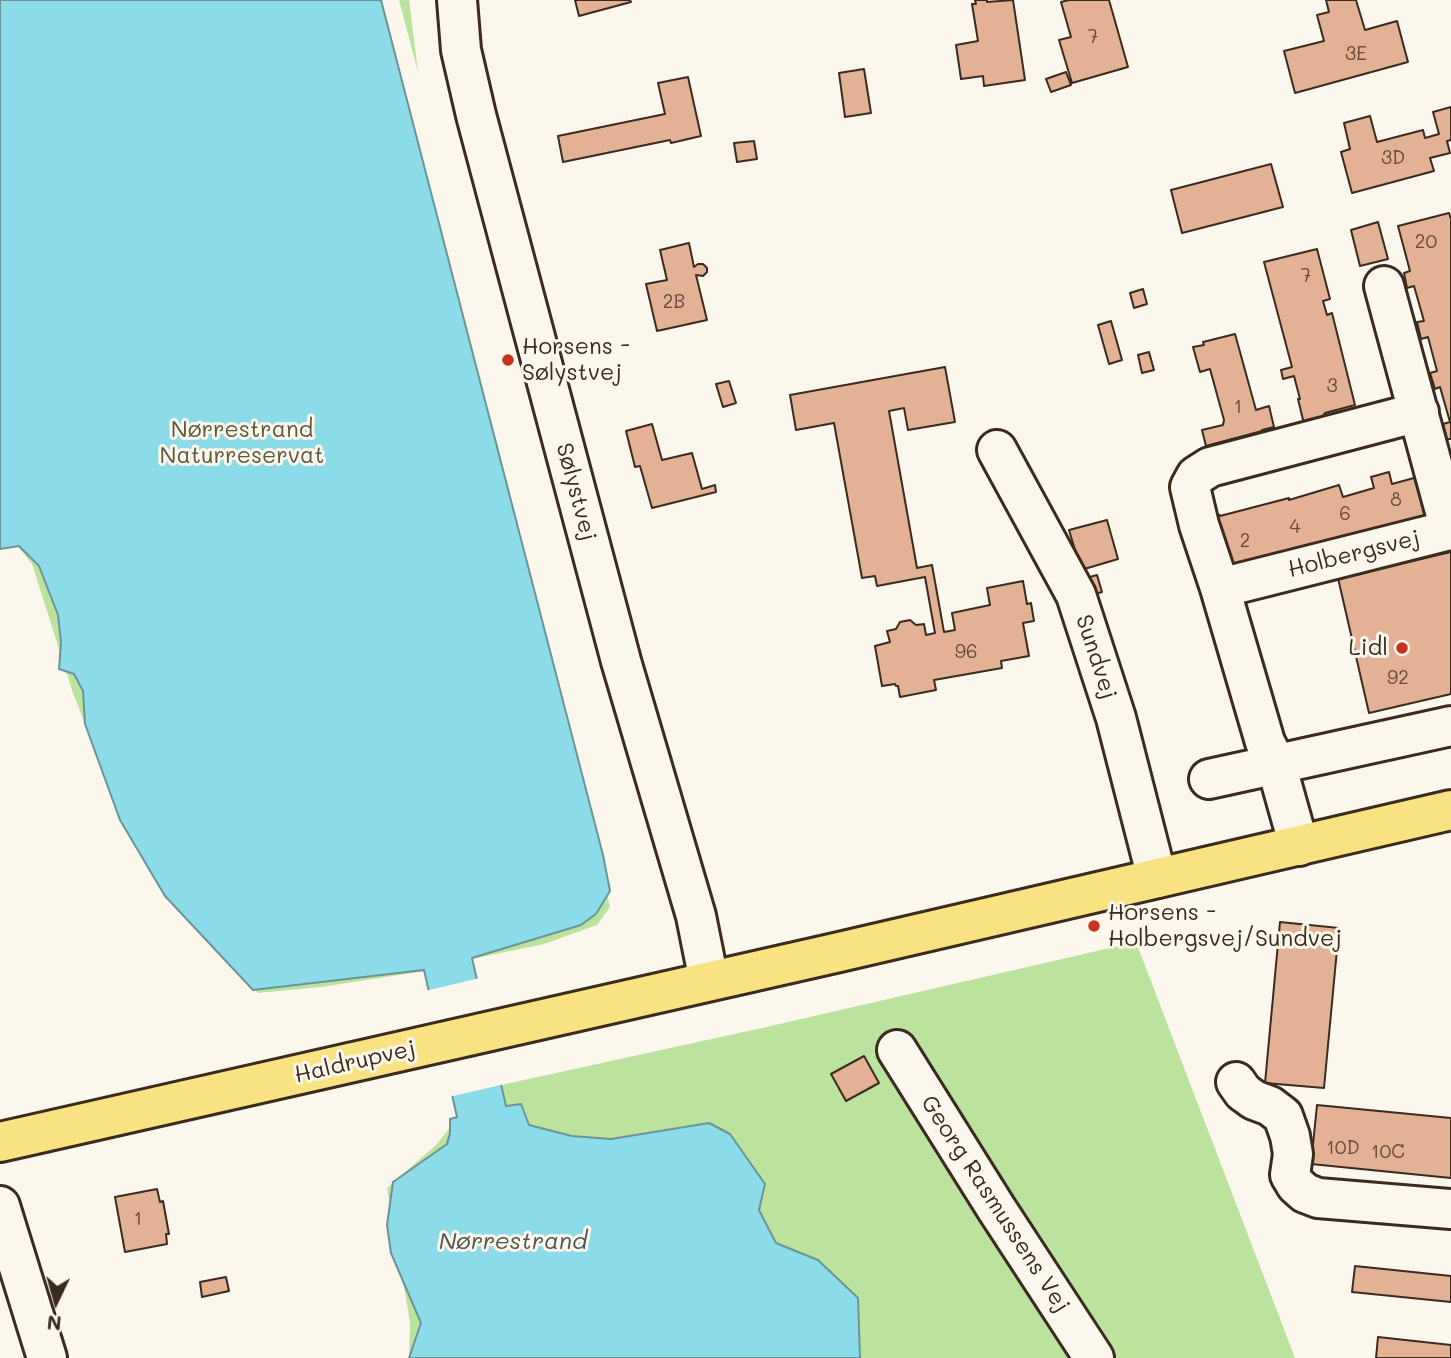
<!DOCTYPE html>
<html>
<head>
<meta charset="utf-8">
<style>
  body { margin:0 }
  #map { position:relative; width:1451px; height:1358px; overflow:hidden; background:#fbf7ec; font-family:Mali,sans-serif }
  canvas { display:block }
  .north { position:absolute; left:21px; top:1267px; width:70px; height:70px; -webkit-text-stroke:5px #fbf7ec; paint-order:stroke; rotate:185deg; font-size:19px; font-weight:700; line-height:28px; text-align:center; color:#3b2a1e }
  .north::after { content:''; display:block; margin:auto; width:24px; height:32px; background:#3b2a1e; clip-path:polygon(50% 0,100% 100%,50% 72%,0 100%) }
</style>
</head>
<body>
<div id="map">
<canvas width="1451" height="1358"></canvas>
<div class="north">N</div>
</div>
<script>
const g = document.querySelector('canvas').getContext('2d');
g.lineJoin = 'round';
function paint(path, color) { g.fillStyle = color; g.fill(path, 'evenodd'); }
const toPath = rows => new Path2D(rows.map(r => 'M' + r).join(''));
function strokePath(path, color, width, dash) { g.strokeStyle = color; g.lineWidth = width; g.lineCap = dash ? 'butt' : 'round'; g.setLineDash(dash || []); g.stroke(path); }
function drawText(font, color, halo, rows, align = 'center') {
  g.font = font + ' Mali,sans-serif'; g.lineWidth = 6; g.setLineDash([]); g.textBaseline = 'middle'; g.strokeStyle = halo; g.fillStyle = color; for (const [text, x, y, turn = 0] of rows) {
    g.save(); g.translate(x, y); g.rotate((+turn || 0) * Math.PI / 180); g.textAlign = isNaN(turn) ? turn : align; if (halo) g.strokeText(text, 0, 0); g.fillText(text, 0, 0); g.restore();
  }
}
paint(toPath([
  [0,0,379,0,610,907,597,925,544,944,472,959,505,1100,501,1085,762,1028,1136,942,1295,1358,409,1358,410,1322,387,1188,436,1145,464,1110,432,970,321,987,258,993,192,917,129,834,74,696,32,564,0,525],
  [399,0,409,0,418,72]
]), '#bce39e');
const water = toPath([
  [0,0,381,0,603,855,610,891,596,914,581,925,472,958,506,1106,521,1104,529,1125,572,1136,611,1139,709,1123,730,1134,765,1184,759,1210,776,1243,818,1260,858,1298,860,1358,409,1358,421,1323,391,1253,387,1225,393,1182,447,1144,450,1133,450,1119,457,1117,424,970,253,990,165,896,120,820,85,724,83,691,74,674,59,669,61,642,58,615,39,566,19,546,0,549,0,0]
]);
paint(water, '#8cdbe8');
strokePath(water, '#6c9497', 2);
paint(toPath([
  [480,978,505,1084,449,1097,425,991]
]), '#fbf7ec');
const building = toPath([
  [575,0,630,0,631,2,579,16,575,0],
  [975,0,987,0,987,2,1013,0,1025,80,984,86,983,76,961,79,956,45,978,41,972,4,976,4,975,0],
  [1069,0,1109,0,1128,67,1072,83,1059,40,1071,37,1061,2,1069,0],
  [1326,0,1356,0,1365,30,1397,21,1408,62,1295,93,1284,51,1324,41,1317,15,1329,12,1326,0],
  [864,69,871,113,845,117,839,73,864,69],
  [1066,72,1071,85,1051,92,1046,79,1066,72],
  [688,77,701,136,671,143,670,140,563,162,558,136,665,114,658,83,688,77],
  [1451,107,1451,140,1447,141,1450,153,1430,158,1434,171,1352,193,1341,152,1350,149,1344,123,1370,116,1377,142,1423,130,1425,138,1439,134,1433,112,1451,107],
  [754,141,757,159,737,162,734,143,754,141],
  [1271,164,1283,207,1182,233,1171,190,1271,164],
  [1449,213,1451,219,1451,439,1447,439,1443,424,1450,422,1440,387,1435,389,1430,373,1437,371,1428,337,1421,339,1417,322,1424,321,1414,286,1407,288,1404,273,1410,271,1398,226,1449,213],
  [1378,222,1388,259,1360,266,1351,230,1378,222],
  [689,243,694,267,698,264,703,264,707,268,707,272,703,276,696,275,707,320,657,331,646,284,667,280,660,250,689,243],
  [1317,249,1330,299,1323,301,1327,315,1332,313,1355,405,1325,413,1320,420,1304,424,1298,399,1300,399,1294,376,1283,379,1281,370,1292,367,1264,262,1317,249],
  [1143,289,1147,304,1134,308,1130,293,1143,289],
  [1111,321,1122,360,1109,364,1098,325,1111,321],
  [1235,334,1256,410,1269,406,1274,427,1262,430,1262,431,1206,446,1202,430,1223,425,1224,420,1210,369,1200,372,1193,347,1204,345,1203,342,1235,334],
  [1149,352,1154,370,1142,373,1138,355,1149,352],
  [945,367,955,422,908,430,904,408,889,411,917,568,932,565,944,632,955,630,952,613,990,605,987,588,1023,581,1027,604,1031,603,1034,621,1023,623,1029,656,1001,661,1002,668,934,680,936,690,900,697,898,686,896,686,895,684,882,686,875,646,890,642,887,631,896,629,900,622,910,620,916,625,924,624,926,635,935,633,925,577,877,586,875,576,862,578,834,423,796,430,790,395,945,367],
  [729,381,736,403,723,407,716,384,729,381],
  [652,424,662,460,692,453,702,489,715,485,716,492,652,508,640,466,635,467,626,431,652,424],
  [1389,472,1392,484,1425,475,1437,521,1421,525,1420,518,1232,568,1224,536,1217,537,1212,517,1220,515,1220,516,1289,498,1289,500,1339,485,1343,497,1374,488,1371,477,1389,472],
  [1107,520,1118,559,1081,570,1069,530,1107,520],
  [1451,552,1451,694,1369,713,1338,578,1451,552],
  [1097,575,1102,592,1088,596,1083,579,1097,575],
  [1280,922,1339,928,1324,1088,1265,1083,1280,922],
  [864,1056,879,1083,846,1101,831,1074,864,1056],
  [1317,1105,1451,1118,1451,1178,1311,1164,1317,1105],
  [157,1189,160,1202,163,1201,169,1234,166,1234,167,1244,125,1252,115,1197,157,1189],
  [1355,1266,1451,1276,1451,1302,1352,1292,1355,1266],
  [226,1277,229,1291,202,1297,200,1282,226,1277],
  [1378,1337,1451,1345,1451,1358,1376,1358,1378,1337]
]);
paint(building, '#e3b294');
strokePath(building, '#3b2a1e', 2);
const minor = toPath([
  [457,0,461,50,476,115,621,661,696,916,709,981],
  [997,450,1076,595,1116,718,1157,878],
  [1220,588,1450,530,1384,286],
  [1209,779,1451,726],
  [1299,846,1276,764,1265,742,1220,588,1199,525,1190,487,1196,476,1210,467,1419,412],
  [897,1050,996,1208,1094,1358],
  [1236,1082,1243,1092,1254,1100,1270,1106,1283,1116,1290,1136,1293,1154,1290,1175,1296,1185,1305,1193,1318,1198,1451,1209],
  [0,1206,47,1358]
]);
const major = toPath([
  [0,1142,835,953,1451,810]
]);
strokePath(minor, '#3b2a1e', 44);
strokePath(major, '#3b2a1e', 44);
strokePath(minor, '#fbf7ec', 38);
strokePath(major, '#f8e281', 38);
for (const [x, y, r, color] of [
  [508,360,7,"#c8321e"],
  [1402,648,7,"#c8321e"],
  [1094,926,7,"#c8321e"]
]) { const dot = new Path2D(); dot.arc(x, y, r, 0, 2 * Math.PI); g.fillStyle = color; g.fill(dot); strokePath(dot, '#fbf7ec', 2.5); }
drawText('19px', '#654c3c', null, [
  ["7",1093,37],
  ["3E",1356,54],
  ["3D",1393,158],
  ["20",1426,242],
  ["7",1306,276],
  ["2B",674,302],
  ["3",1332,386],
  ["1",1238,407],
  ["8",1396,500],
  ["6",1345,514],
  ["4",1295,527],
  ["2",1245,541],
  ["96",966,652],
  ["92",1398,678],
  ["10D",1343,1148],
  ["10C",1388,1152],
  ["1",138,1219]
]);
drawText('23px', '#3b2a1e', '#fbf7ec', [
  ["Horsens -",522,347],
  ["Sølystvej",522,373],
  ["Lidl",1388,648,"right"],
  ["Horsens -",1108,913],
  ["Holbergsvej/Sundvej",1108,939]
], 'left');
drawText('23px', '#5b583e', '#fbf7ec', [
  ["Nørrestrand",242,430],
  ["Naturreservat",242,456]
]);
drawText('23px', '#3b2a1e', '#fbf7ec', [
  ["Sølystvej",576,492,75],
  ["Holbergsvej",1354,554,-14],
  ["Sundvej",1096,657,72],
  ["Haldrupvej",355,1062,-13],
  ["Georg Rasmussens Vej",995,1204,57]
]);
drawText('italic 24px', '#4f5650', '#fbf7ec', [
  ["Nørrestrand",513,1242]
]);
</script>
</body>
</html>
